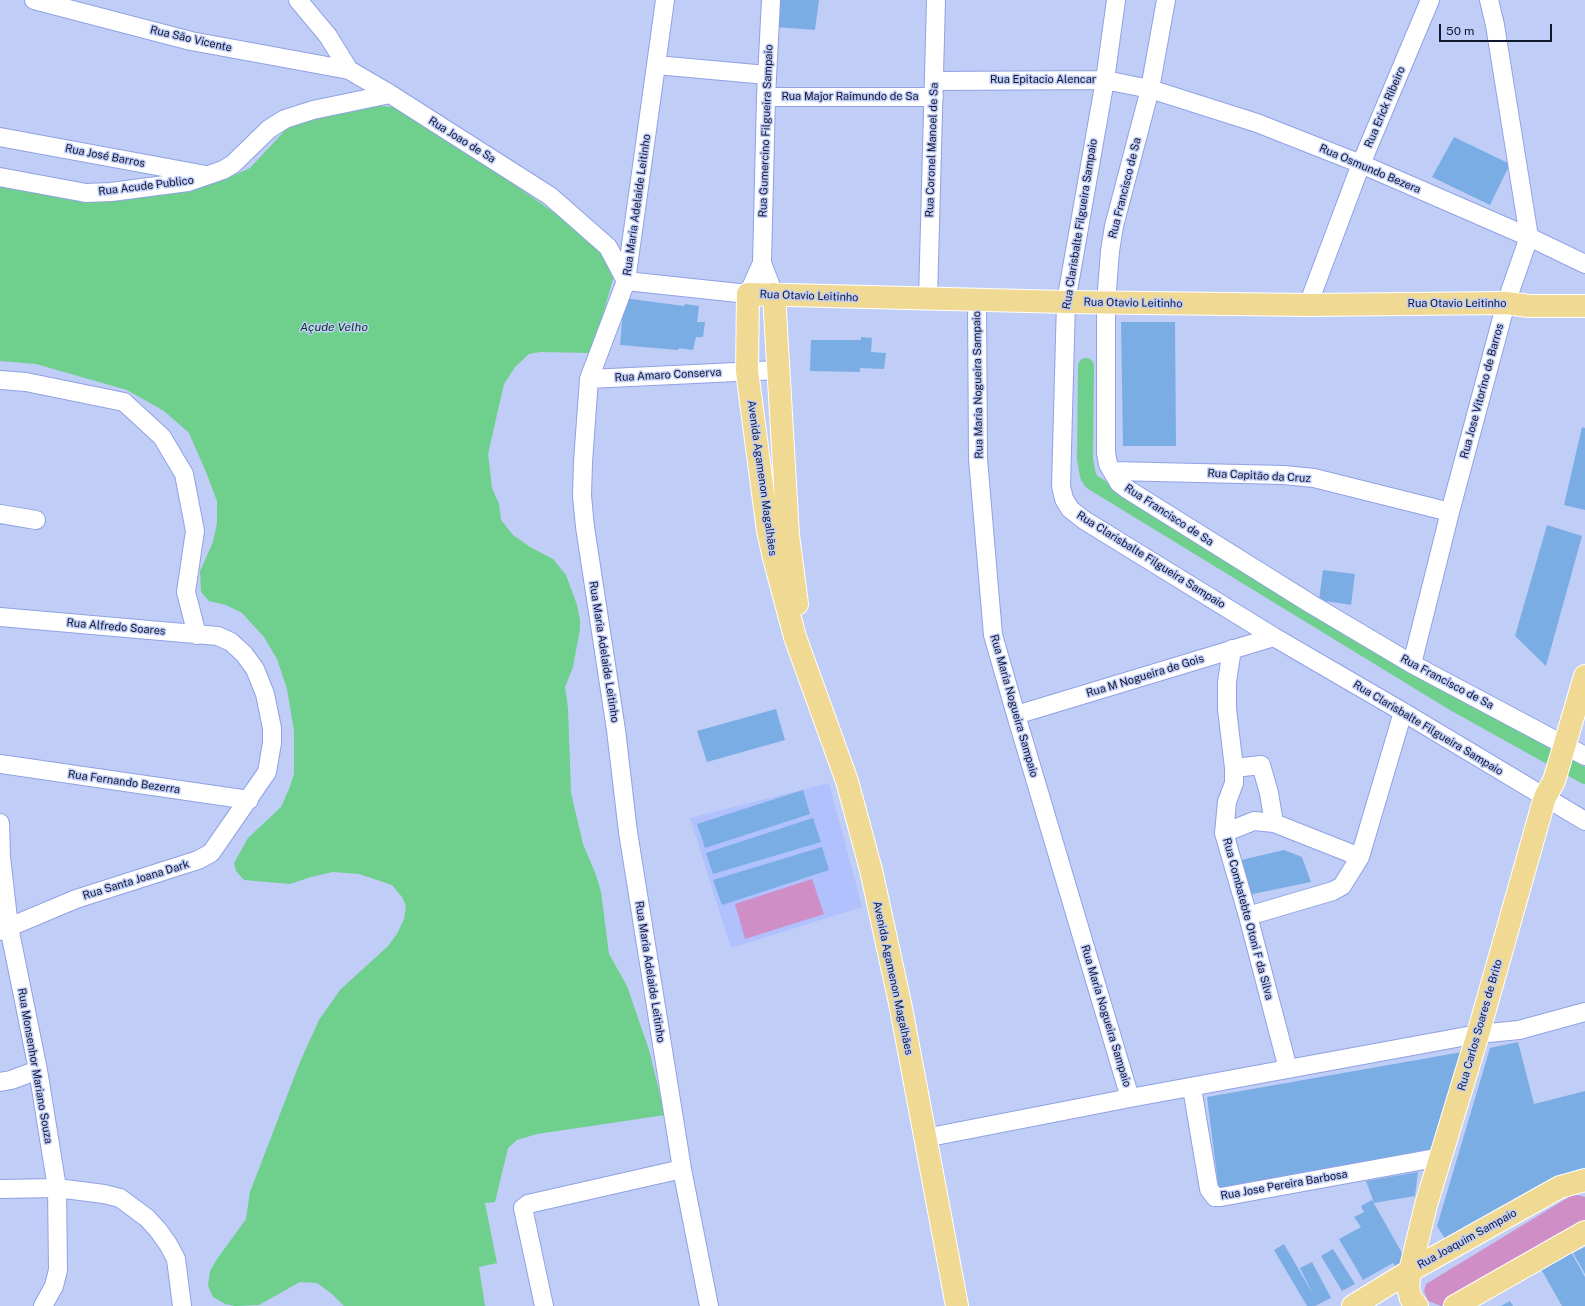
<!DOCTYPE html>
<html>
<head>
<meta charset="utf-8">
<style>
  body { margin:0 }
  #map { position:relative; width:1585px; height:1306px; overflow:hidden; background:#c0cdf6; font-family:"Public Sans",sans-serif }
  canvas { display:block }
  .scale { position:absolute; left:1439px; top:24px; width:113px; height:18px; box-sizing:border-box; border:2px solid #121730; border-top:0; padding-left:5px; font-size:12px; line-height:14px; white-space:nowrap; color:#121730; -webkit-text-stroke:3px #c0cdf6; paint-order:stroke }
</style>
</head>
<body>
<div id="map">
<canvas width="1585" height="1306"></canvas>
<div class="scale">50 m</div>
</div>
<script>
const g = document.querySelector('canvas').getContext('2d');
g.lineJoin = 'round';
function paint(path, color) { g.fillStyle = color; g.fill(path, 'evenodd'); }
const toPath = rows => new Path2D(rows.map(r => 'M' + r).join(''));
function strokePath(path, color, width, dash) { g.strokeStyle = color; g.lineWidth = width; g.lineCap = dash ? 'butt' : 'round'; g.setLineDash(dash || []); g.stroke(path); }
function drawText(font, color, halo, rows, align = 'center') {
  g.font = font + ' "Public Sans",sans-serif'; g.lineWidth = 3; g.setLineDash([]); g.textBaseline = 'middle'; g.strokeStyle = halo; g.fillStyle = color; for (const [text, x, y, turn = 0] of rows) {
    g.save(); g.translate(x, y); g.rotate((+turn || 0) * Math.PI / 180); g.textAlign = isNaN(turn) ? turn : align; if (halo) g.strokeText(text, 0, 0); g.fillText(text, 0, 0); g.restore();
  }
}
paint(toPath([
  [829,783,862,907,731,948,690,818]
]), '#b0c1fd');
paint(toPath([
  [812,879,824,914,745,939,735,904],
  [1574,1194,1585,1197,1585,1226,1441,1306,1428,1301,1424,1291,1426,1284]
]), '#d08ec6');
paint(toPath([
  [369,105,393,107,480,161,562,218,594,244,615,272,592,353,540,352,529,354,515,367,504,384,488,454,492,488,499,504,501,520,513,535,530,547,553,559,566,575,577,605,580,620,580,629,573,667,565,687,568,708,571,793,583,844,596,875,601,892,609,954,627,986,649,1050,665,1115,537,1134,517,1140,508,1148,495,1202,485,1203,497,1263,479,1267,485,1306,344,1306,332,1294,317,1283,300,1282,259,1305,235,1306,225,1304,213,1297,208,1286,210,1271,217,1259,246,1219,250,1192,300,1062,319,1020,340,990,388,946,397,934,404,919,406,906,402,897,392,885,359,874,333,872,311,877,290,884,244,880,236,871,234,863,248,838,281,807,289,789,294,774,294,731,287,689,277,659,264,637,242,613,226,605,209,601,201,592,200,571,213,542,217,523,217,501,206,472,189,433,164,411,127,390,36,364,0,361,0,186,201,187,228,178,250,168,291,124]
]), '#6fcf8c');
strokePath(toPath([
  [1086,366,1085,459,1088,476,1092,482,1452,702,1585,776]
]), '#6fcf8c', 16);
paint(toPath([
  [778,0,819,0,815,30,776,27],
  [1454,137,1510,164,1490,205,1432,177],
  [624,298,684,306,685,304,699,306,697,322,705,322,703,337,696,337,693,350,679,348,678,350,620,345],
  [1121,322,1175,322,1176,446,1123,446],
  [861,337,872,338,871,352,886,353,884,369,860,368,860,372,810,371,811,340,861,340],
  [1582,427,1585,428,1585,510,1564,505],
  [1547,525,1582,536,1546,666,1515,636],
  [1323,570,1355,574,1351,605,1319,600],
  [776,709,785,740,707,762,697,731],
  [803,790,810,814,705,848,697,824],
  [813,818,821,842,713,874,706,853],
  [822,847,829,870,722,905,713,880],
  [1284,850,1302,857,1311,882,1248,895,1237,861],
  [1518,1042,1534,1104,1585,1091,1585,1170,1447,1242,1437,1226,1490,1048],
  [1462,1052,1435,1149,1219,1191,1207,1097],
  [1418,1172,1415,1196,1374,1203,1366,1181],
  [1372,1200,1406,1260,1395,1266,1393,1263,1363,1280,1339,1239,1361,1227,1354,1217,1364,1212,1361,1206],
  [1284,1244,1314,1296,1300,1268,1312,1262,1331,1298,1315,1306,1307,1306,1274,1250],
  [1585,1247,1585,1274,1573,1253],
  [1333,1249,1355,1284,1342,1291,1321,1256],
  [1571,1252,1585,1277,1585,1306,1562,1306,1541,1269],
  [1510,1301,1513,1306,1501,1306]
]), '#7bade5');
const minor = toPath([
  [34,0,191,41,349,70],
  [298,0,328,36,349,70,390,94,550,196,608,247,626,281,748,294,762,263],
  [665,0,626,281,589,379,583,462,582,496,585,527,616,730,628,832,682,1169,709,1306],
  [771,0,766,97,762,263,774,294],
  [1116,0,1105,80,1066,302,1061,486,1064,499,1070,509,1084,520,1274,637,1403,712,1585,821],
  [1166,0,1150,89,1114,226,1110,251,1106,303,1106,453,1108,464,1112,471,1119,483,1127,489,1311,604,1412,664,1585,756],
  [656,65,767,75],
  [935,81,1105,80,1150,89,1257,123,1361,164,1529,237,1585,264],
  [766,97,934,97],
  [0,137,206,175],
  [0,177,86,193,111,192,188,182,223,170,233,164,269,129,285,119,313,110,390,94],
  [928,299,936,0],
  [1308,305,1361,164,1430,0],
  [589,379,778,370],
  [0,380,26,382,124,402,162,437,184,474,195,531,186,592,197,635],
  [1112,471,1284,475,1314,478,1450,512],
  [0,514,36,520],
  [0,617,218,636,231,642,244,654,255,669,265,694,272,728,272,743,267,772,211,853,198,860,76,899,0,931],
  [1232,649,1227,682,1227,709,1234,768,1234,783,1227,802,1224,833,1248,916,1288,1069],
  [1412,664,1450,512,1506,303,1529,237,1495,25,1489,0],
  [1016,715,1274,637],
  [0,764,249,800],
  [1234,768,1261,765,1269,793,1274,823],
  [0,823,1,857,9,927,38,1070,57,1188,58,1270,54,1286,43,1306],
  [1224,833,1254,821,1274,823,1360,857],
  [1248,916,1333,891,1342,886,1360,857,1403,712],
  [0,1082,11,1080,38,1070],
  [1192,1088,1209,1189,1215,1197,1221,1197,1441,1157],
  [1130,1098,1478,1034,1519,1030,1585,1012],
  [925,1138,1130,1098,1016,715,993,635,978,459,977,301],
  [0,1189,57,1188,104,1194,120,1198,147,1218,158,1230,168,1244,176,1259,182,1306],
  [544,1306,523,1208,528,1204,682,1169]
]);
const major = toPath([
  [774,294,788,535,797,604],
  [957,1306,900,1003,871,870,847,781,795,637,774,558,768,531,747,371,748,294,1066,302,1308,305,1506,303,1529,306,1585,306],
  [1353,1306,1410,1271,1560,1187,1585,1180],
  [1417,1306,1411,1299,1408,1287,1410,1271,1426,1205,1478,1034,1545,797,1554,781,1585,676],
  [1455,1306,1585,1232]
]);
strokePath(minor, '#90a2e4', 20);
strokePath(major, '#fff', 24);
strokePath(minor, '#fff', 18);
strokePath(major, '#f0da93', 22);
drawText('11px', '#121730', '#c0cdf6', [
  ["Rua São Vicente",191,39,13],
  ["Rua Epitacio Alencar",1043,80],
  ["Rua Major Raimundo de Sa",850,97],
  ["Rua Erick Ribeiro",1385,107,-67],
  ["Rua Gumercino Filgueira Sampaio",766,131,-88],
  ["Rua Joao de Sa",462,140,32],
  ["Rua Coronel Manoel de Sa",932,150,-88],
  ["Rua José Barros",105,156,11],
  ["Rua Osmundo Bezera",1370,169,23],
  ["Rua Acude Publico",146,186,-7],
  ["Rua Francisco de Sa",1125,188,-76],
  ["Rua Maria Adelaide Leitinho",637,205,-82],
  ["Rua Clarisbalte Filgueira Sampaio",1080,224,-81],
  ["Rua Otavio Leitinho",809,296,2],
  ["Rua Otavio Leitinho",1133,303,1],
  ["Rua Otavio Leitinho",1457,304],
  ["Rua Amaro Conserva",668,375,-3],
  ["Rua Maria Nogueira Sampaio",978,385,-91],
  ["Rua Jose Vitorino de Barros",1482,391,-75],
  ["Rua Capitão da Cruz",1259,476,3],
  ["Avenida Agamenon Magalhães",762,478,82],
  ["Rua Francisco de Sa",1169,515,33],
  ["Rua Clarisbalte Filgueira Sampaio",1151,560,32],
  ["Rua Alfredo Soares",116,627,5],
  ["Rua Maria Adelaide Leitinho",604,652,81],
  ["Rua M Nogueira de Gois",1145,676,-17],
  ["Rua Francisco de Sa",1447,682,28],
  ["Rua Maria Nogueira Sampaio",1014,706,74],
  ["Rua Clarisbalte Filgueira Sampaio",1428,728,31],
  ["Rua Fernando Bezerra",124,782,8],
  ["Rua Santa Joana Dark",136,880,-17],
  ["Rua Combatebte Otoni F da Silva",1248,919,75],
  ["Rua Maria Adelaide Leitinho",650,972,81],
  ["Avenida Agamenon Magalhães",893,978,78],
  ["Rua Maria Nogueira Sampaio",1106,1016,73],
  ["Rua Carlos Soares de Brito",1480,1025,-74],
  ["Rua Monsenhor Mariano Souza",35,1066,80],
  ["Rua Jose Pereira Barbosa",1284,1185,-10],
  ["Rua Joaquim Sampaio",1467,1239,-29]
]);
drawText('italic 12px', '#0c351b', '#c0cdf6', [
  ["Açude Velho",334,327]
]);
</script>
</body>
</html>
